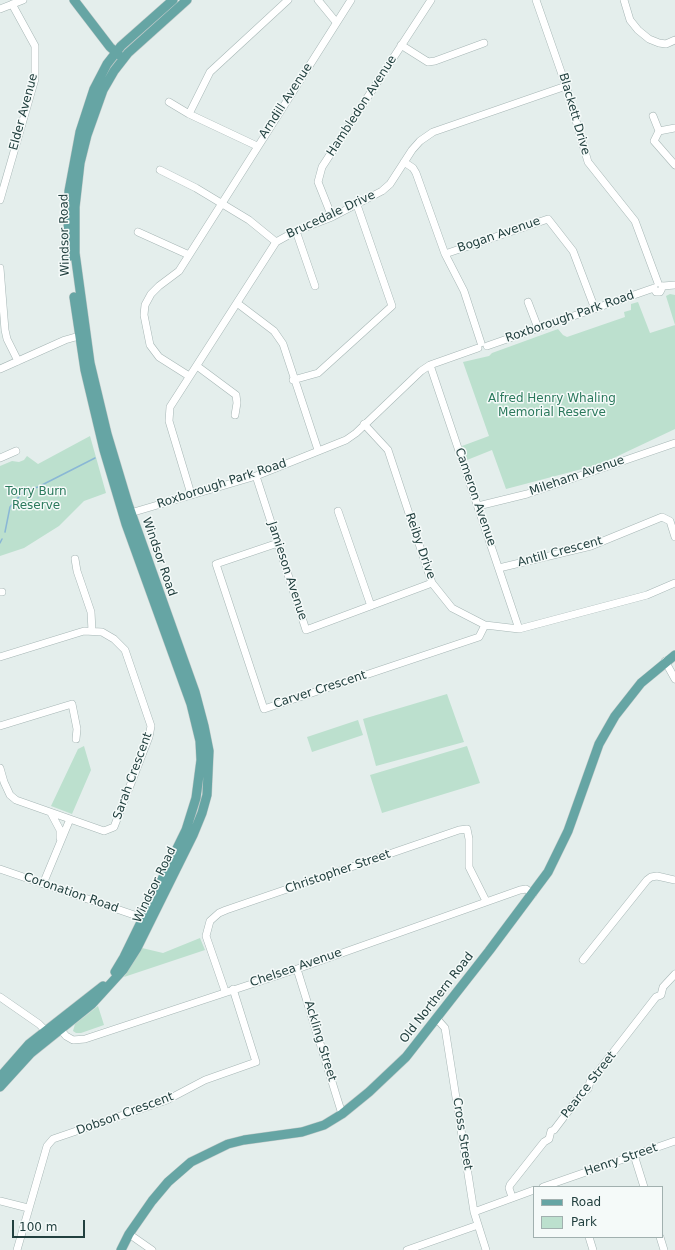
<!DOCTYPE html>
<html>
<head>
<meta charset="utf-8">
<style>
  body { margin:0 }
  #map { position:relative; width:675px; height:1250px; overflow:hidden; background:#e4eeec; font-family:"DejaVu Sans",sans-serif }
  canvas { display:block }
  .legend { position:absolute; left:533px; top:1186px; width:130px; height:52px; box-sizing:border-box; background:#f5faf9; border:1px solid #a1b0af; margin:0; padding:5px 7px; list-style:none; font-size:12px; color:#22403f }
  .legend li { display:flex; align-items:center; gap:8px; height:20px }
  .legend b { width:20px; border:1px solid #a1b0af }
  .scale { position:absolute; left:12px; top:1220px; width:73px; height:18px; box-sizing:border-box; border:2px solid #22403f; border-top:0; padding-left:5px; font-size:12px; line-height:14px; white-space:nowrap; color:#22403f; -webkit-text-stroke:3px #f5faf9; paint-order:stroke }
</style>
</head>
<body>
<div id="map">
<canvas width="675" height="1250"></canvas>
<ul class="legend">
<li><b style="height:5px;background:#66a5a4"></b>Road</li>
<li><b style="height:11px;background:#bce0ce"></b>Park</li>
</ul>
<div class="scale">100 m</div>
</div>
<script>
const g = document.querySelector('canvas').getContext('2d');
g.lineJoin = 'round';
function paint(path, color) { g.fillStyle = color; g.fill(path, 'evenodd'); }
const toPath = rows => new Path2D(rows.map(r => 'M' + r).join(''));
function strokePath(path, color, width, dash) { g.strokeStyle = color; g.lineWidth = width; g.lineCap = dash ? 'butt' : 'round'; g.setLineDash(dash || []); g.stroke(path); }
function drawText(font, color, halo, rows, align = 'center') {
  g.font = font + ' "DejaVu Sans",sans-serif'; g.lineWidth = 3; g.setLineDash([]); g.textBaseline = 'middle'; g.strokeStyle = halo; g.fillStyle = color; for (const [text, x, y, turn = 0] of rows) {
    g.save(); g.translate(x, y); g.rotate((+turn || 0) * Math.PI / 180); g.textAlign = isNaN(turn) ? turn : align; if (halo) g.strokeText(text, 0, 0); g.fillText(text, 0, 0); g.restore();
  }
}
paint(toPath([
  [670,294,675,295,675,429,601,464,506,489,492,450,467,460,462,446,489,436,463,362,489,356,492,353,558,329,563,335,567,337,625,317,624,312,631,310,631,304,638,302,650,333,675,325,666,296],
  [90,436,106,493,84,501,59,526,24,548,0,556,0,466,12,461,19,462,24,460,27,456,38,464],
  [447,694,464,742,376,766,363,719],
  [358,720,363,735,312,752,307,737],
  [84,746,91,770,72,814,51,806,78,749],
  [467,746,480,783,382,813,370,775],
  [200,938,205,950,124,977,142,948,163,953],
  [98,1006,104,1025,81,1033,76,1033,73,1031,75,1024]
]), '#bce0ce');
strokePath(toPath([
  [5,532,10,507,24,491,38,487,95,458],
  [0,543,2,539]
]), '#8ab7d5', 1.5);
const minor = toPath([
  [318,0,336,22],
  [536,0,566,86,588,162,635,221,658,283],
  [624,0,630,20,638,30,649,39,659,43,666,44,675,40],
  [0,9,23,0],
  [401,45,428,62,435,61,484,43],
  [169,102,189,114,257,146],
  [189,114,210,72,288,0],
  [653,116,659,131],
  [675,128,659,131,654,141,675,165],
  [404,162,413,168,416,173,445,254,464,291,481,343],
  [160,170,196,188,249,220,276,242],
  [0,200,35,79,35,46,12,4],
  [332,217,318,182,322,167,431,0],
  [296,231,315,286],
  [138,232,189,255],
  [445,254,548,219,573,251,595,309],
  [0,268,5,330,7,339,18,361],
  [663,286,675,285],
  [654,288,656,292,660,292,663,286],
  [528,302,538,328],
  [237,303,274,331,283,344,318,450],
  [487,346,654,288],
  [430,365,519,629],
  [197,366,236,395,237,403,235,415],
  [0,369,65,340,79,336],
  [189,376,159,357,150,345,144,315,145,305,151,294,159,286,179,271,351,0],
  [293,380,318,373,392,306,357,205],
  [364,424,388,450,432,583,452,608,485,625,519,629,647,595,675,583],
  [0,458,16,451],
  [256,476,306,630,432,583],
  [191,494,169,421,170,407,276,242,296,231,332,217,382,191,390,184,412,150,420,141,433,132,566,86],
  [478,506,527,494,675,443],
  [338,511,371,606],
  [127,514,256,476,346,440,356,433,421,371,430,365,478,348],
  [278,543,216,564,264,709,479,637,485,625],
  [75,559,77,571,91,612,92,631],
  [499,568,591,546,662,517,670,521,675,537],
  [0,592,2,592],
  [0,657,84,631,102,632,114,639,125,650,151,726,149,737,114,827,104,831,16,800,10,795,4,782,0,768],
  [665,661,675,679],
  [0,726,72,704,77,729,76,739],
  [51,813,60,830,60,838],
  [0,869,143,918],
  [43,884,70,819],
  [583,960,647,880,651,877,657,876,675,880],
  [297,969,342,1114],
  [225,991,206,936,210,921,219,913,226,910,459,830,467,829,469,839,469,867,486,901],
  [0,997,39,1024,46,1031],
  [437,1019,445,1028,474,1212,486,1250],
  [60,1029,66,1036,73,1040,85,1039,297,969,520,890,526,889,533,894],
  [634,1155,644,1187],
  [543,1187,675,1141],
  [512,1197,509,1188,510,1185,544,1142,549,1139,551,1131,554,1130,582,1093,588,1089,590,1082,656,997,661,995,663,987,675,974],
  [0,1201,28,1208],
  [474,1212,534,1190],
  [129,1234,152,1250],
  [589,1237,593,1250],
  [660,1237,664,1250],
  [17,1250,47,1146,53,1139,167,1100,205,1080,256,1062,233,989],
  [407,1250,478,1225]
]);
const major = toPath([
  [74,0,110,47,119,55],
  [70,256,68,235,69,191,80,132,94,89,107,64,121,46,173,0],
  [74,297,85,370,104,450,126,524,191,704,200,741,201,760,196,798,186,830,124,957,115,972],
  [0,1077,29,1044,103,986],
  [0,1087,31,1053,92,1004,123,970,137,948,193,835,202,813,207,795,209,751,204,726,195,692,128,504,107,434,90,363,75,253,75,207,80,163,87,135,103,90,114,71,128,53,187,0],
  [121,1250,129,1234,152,1201,168,1182,191,1162,228,1144,244,1140,302,1132,324,1125,342,1114,369,1092,406,1057,489,951,548,872,568,831,599,744,615,716,641,683,675,655]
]);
strokePath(minor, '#a6b6b5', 8);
strokePath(major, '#c1cac9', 10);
strokePath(minor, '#fff', 7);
strokePath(major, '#66a5a4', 9);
drawText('12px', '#22403f', '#f5faf9', [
  ["Arndill Avenue",286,101,-57],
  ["Hambledon Avenue",362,106,-57],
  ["Elder Avenue",24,112,-75],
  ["Blackett Drive",574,114,74],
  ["Brucedale Drive",331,215,-25],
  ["Windsor Road",65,235,-91],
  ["Bogan Avenue",499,235,-19],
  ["Roxborough Park Road",570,317,-19],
  ["Mileham Avenue",577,476,-19],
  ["Roxborough Park Road",222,484,-18],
  ["Cameron Avenue",475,497,71],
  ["Reiby Drive",420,546,71],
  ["Antill Crescent",560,552,-15],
  ["Windsor Road",159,557,71],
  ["Jamieson Avenue",287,571,72],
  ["Carver Crescent",320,690,-18],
  ["Sarah Crescent",133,776,-70],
  ["Christopher Street",338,872,-19],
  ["Windsor Road",155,885,-64],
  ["Coronation Road",71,893,19],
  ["Chelsea Avenue",296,968,-19],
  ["Old Northern Road",437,998,-52],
  ["Ackling Street",320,1041,73],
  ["Pearce Street",589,1085,-52],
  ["Dobson Crescent",125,1114,-20],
  ["Cross Street",462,1134,81],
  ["Henry Street",621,1160,-19]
]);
drawText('12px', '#2a795c', '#f5faf9', [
  ["Alfred Henry Whaling",552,399],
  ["Memorial Reserve",552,413],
  ["Torry Burn",36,492],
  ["Reserve",36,506]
]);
</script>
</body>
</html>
